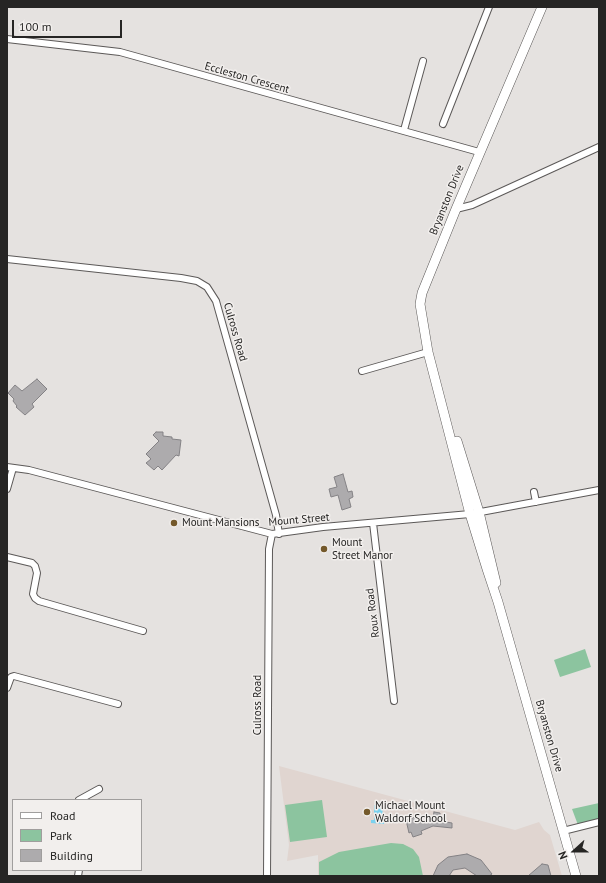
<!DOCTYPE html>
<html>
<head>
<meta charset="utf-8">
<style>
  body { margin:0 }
  #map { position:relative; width:606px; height:883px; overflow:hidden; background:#e5e2e0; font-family:"PT Sans",sans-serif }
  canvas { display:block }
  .frame { position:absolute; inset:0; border:8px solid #262524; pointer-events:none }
  .legend { position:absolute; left:12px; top:799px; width:130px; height:72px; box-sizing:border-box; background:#f2efed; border:1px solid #a09e9d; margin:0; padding:5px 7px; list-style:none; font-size:12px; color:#262524 }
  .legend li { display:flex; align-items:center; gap:8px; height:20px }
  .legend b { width:20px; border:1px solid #a09e9d }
  .north { position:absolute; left:554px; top:831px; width:40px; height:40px; -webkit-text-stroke:3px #f2efed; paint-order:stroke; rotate:249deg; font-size:11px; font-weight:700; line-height:16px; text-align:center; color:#262524 }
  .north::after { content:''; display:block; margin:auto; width:14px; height:18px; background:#262524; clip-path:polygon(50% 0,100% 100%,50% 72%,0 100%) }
  .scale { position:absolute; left:12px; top:20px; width:110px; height:18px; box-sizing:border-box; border:2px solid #262524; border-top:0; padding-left:5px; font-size:12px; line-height:14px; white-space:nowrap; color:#262524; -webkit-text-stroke:3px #f2efed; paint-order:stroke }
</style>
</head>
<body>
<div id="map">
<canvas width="606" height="883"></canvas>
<div class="frame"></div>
<ul class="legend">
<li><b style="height:5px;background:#fff"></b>Road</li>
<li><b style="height:11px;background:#8cc49f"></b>Park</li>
<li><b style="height:11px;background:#adabad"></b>Building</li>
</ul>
<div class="north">N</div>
<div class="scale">100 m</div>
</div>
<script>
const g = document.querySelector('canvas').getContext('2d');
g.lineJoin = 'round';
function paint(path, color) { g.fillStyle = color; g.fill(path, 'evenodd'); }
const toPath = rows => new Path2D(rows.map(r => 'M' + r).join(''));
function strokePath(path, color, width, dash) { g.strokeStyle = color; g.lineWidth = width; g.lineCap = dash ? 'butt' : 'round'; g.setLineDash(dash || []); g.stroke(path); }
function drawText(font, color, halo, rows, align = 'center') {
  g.font = font + ' "PT Sans",sans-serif'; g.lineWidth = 3; g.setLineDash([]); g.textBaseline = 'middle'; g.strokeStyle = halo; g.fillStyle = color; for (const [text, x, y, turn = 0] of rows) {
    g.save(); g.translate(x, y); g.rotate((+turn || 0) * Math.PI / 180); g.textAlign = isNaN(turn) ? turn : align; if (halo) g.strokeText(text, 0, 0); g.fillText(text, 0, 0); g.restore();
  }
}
paint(toPath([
  [279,766,515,830,539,822,544,830,550,835,562,876,318,876,318,855,287,861,289,845]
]), '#e0d5d0');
paint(toPath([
  [585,649,591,667,560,677,554,660],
  [322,800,327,837,290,842,285,805],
  [599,803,599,820,578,825,572,809],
  [391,843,403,844,413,849,419,857,423,876,319,876,319,862,339,852]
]), '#8cc49f');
paint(toPath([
  [374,805,383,805,382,820,384,821,384,824,371,823,371,820,374,820]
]), '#7ad1ee');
const building = toPath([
  [37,379,47,389,32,404,34,407,25,415,16,407,17,406,13,401,14,399,8,393,15,385,22,391,37,379],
  [156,432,163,432,163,436,172,437,172,439,181,440,179,456,176,455,162,470,158,466,154,470,146,463,151,459,146,454,159,441,153,435,156,432],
  [343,474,348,492,352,491,353,497,349,499,351,507,342,510,338,495,331,497,329,489,337,487,334,477,343,474],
  [434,812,440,813,440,821,452,823,452,828,433,826,421,831,422,834,413,837,411,832,409,833,406,820,418,816,421,823,433,818,434,812],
  [467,854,481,860,492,874,489,876,477,876,465,868,453,870,449,876,433,876,438,865,448,857,467,854],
  [542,864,548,865,551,876,528,876,542,864]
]);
paint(building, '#adabad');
strokePath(building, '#848285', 1);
const street = toPath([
  [7,39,120,52,479,152],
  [443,124,489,7],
  [404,130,423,61],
  [456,209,472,205,599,147],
  [7,259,181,278,197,281,207,287,216,301,276,515,279,534],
  [362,371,428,352],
  [7,467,29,470,272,534,323,527,470,514,599,490],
  [7,489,13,468],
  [534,492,536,502],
  [373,523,394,701],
  [7,557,32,563,35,566,37,573,33,594,35,598,39,601,143,631],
  [7,688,11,677,14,676,118,704],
  [79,800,99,789],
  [563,831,599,822],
  [78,876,79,870],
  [267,876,269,549,272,534]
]);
const secondary = toPath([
  [542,7,456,209,422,293,420,304,428,352,470,514,487,569,498,602,576,876],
  [457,441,479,512,496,583]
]);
strokePath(street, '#5c5958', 8);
strokePath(secondary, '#5c5958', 10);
strokePath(street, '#fff', 6);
strokePath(secondary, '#fff', 9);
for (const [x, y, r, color] of [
  [174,523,4,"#74592b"],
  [324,549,4,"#74592b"],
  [367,812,4,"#74592b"]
]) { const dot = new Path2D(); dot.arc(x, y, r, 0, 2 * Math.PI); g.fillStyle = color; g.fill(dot); strokePath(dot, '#f2efed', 1.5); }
drawText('11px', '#262524', '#f2efed', [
  ["Eccleston Crescent",247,78,16],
  ["Bryanston Drive",447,200,-68],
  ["Culross Road",235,332,74],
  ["Mount Street",299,520,-5],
  ["Roux Road",373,613,-97],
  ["Culross Road",258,705,-90],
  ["Bryanston Drive",549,736,74]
]);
drawText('11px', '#262524', '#f2efed', [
  ["Mount Mansions",182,523],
  ["Mount",332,543],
  ["Street Manor",332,556],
  ["Michael Mount",375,806],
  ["Waldorf School",375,819]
], 'left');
</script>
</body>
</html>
